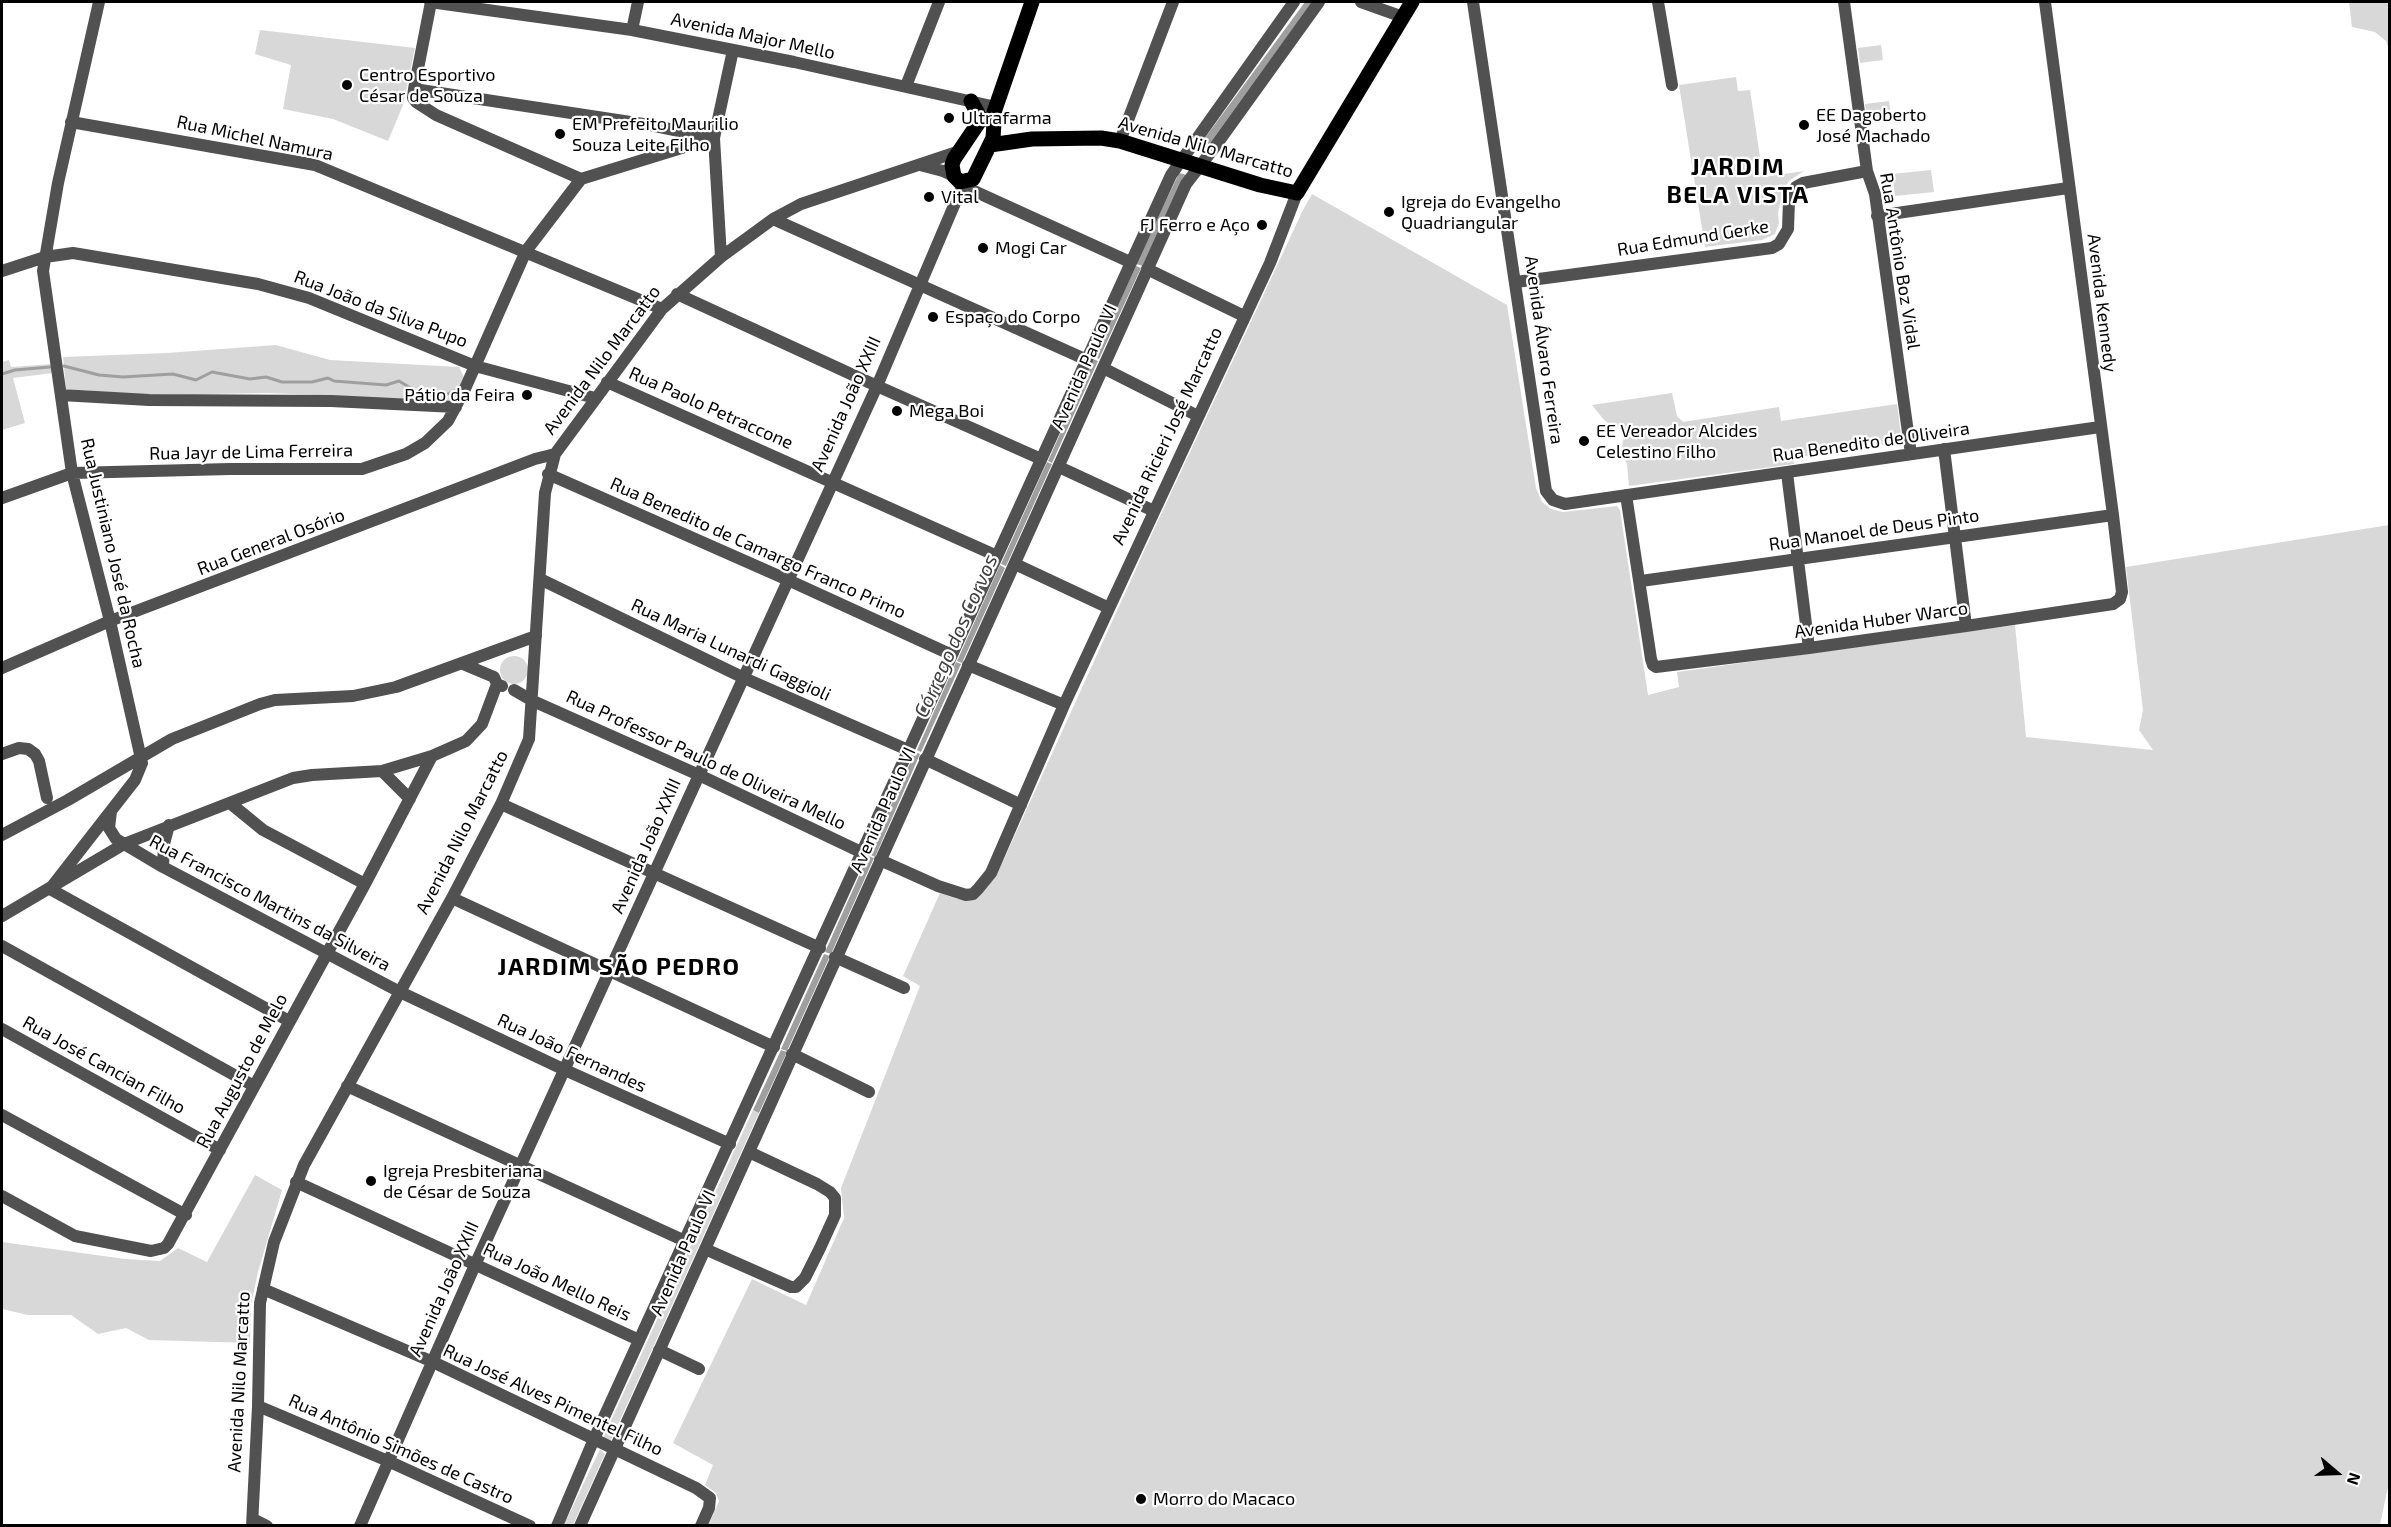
<!DOCTYPE html>
<html>
<head>
<meta charset="utf-8">
<style>
  body { margin:0 }
  #map { position:relative; width:2391px; height:1527px; overflow:hidden; background:#fff; font-family:"Exo 2",sans-serif }
  canvas { display:block }
  .frame { position:absolute; inset:0; border:3px solid #000; pointer-events:none }
  .north { position:absolute; left:2307px; top:1443px; width:60px; height:60px; -webkit-text-stroke:4px #fff; paint-order:stroke; rotate:109deg; font-size:16px; font-weight:700; line-height:24px; text-align:center; color:#000 }
  .north::after { content:''; display:block; margin:auto; width:21px; height:27px; background:#000; clip-path:polygon(50% 0,100% 100%,50% 72%,0 100%) }
</style>
</head>
<body>
<div id="map">
<canvas width="2391" height="1527"></canvas>
<div class="frame"></div>
<div class="north">N</div>
</div>
<script>
const g = document.querySelector('canvas').getContext('2d');
g.lineJoin = 'round';
function paint(path, color) { g.fillStyle = color; g.fill(path, 'evenodd'); }
const toPath = rows => new Path2D(rows.map(r => 'M' + r).join(''));
function strokePath(path, color, width, dash) { g.strokeStyle = color; g.lineWidth = width; g.lineCap = dash ? 'butt' : 'round'; g.setLineDash(dash || []); g.stroke(path); }
function drawText(font, color, halo, rows, align = 'center') {
  g.font = font + ' "Exo 2",sans-serif'; g.lineWidth = 4.5; g.setLineDash([]); g.textBaseline = 'middle'; g.strokeStyle = halo; g.fillStyle = color; for (const [text, x, y, turn = 0] of rows) {
    g.save(); g.translate(x, y); g.rotate((+turn || 0) * Math.PI / 180); g.textAlign = isNaN(turn) ? turn : align; if (halo) g.strokeText(text, 0, 0); g.fillText(text, 0, 0); g.restore();
  }
}
paint(toPath([
  [2349,2,2389,2,2389,49,2386,41,2375,32,2352,27],
  [260,30,415,48,403,105,388,141,333,119,283,109,291,65,255,54],
  [1881,45,1883,60,1860,63,1858,48],
  [1736,77,1738,91,1750,90,1763,177,1804,171,1789,181,1782,194,1778,213,1779,223,1775,234,1762,240,1705,247,1679,85],
  [1889,101,1891,117,1867,120,1865,104],
  [1931,170,1934,192,1895,196,1892,174],
  [1312,194,1507,305,1536,488,1542,502,1551,509,1563,512,1617,506,1620,510,1648,695,1679,687,1677,672,2015,625,2026,737,2153,750,2139,730,2143,710,2126,567,2389,525,2390,1477,2380,1525,708,1526,719,1501,716,1493,705,1485,713,1465,673,1443,752,1279,806,1305,844,1218,841,1188,920,986,903,976,940,893,957,899,971,899,997,872,1004,859,1156,525,1302,212],
  [276,345,330,360,459,367,465,379,453,401,268,393,151,395,66,389,63,357,167,353],
  [9,360,11,367,52,364,53,373,13,378,25,423,2,430,2,362],
  [1672,393,1677,416,1683,422,1779,407,1781,421,1897,404,1902,442,1793,458,1794,464,1629,486,1627,464,1621,453,1625,428,1611,425,1604,420,1592,405],
  '500 670a14 14 0 1 1 28 0a14 14 0 1 1-28 0Z',
  [753,1110,759,1113,611,1440,603,1438],
  [255,1175,282,1190,258,1272,251,1305,250,1343,149,1340,126,1328,98,1334,71,1315,28,1315,2,1309,2,1242,125,1259,160,1261,178,1248,207,1262],
  [600,1449,605,1454,573,1525,564,1525]
]), '#d8d8d8');
paint(toPath([
  [1305,2,1312,2,1203,153,1196,150],
  [1179,173,1187,175,1143,266,1136,264],
  [1136,266,1141,268,1099,359,1094,356],
  [1093,359,1098,361,1052,463,1048,461],
  [1047,462,1052,464,1006,566,1001,564],
  [1000,565,1005,568,962,663,957,661],
  [956,662,961,664,921,752,917,750],
  [915,752,920,754,875,857,869,854],
  [868,856,874,858,831,954,825,952],
  [824,954,830,956,787,1051,781,1049],
  [781,1050,787,1052,759,1113,753,1110]
]), '#9f9f9f');
strokePath(toPath([
  [64,366,99,375,123,377,173,374,196,380,212,372,250,379,266,377,282,382,312,382,328,378,334,381,386,385,399,381,422,395,439,398,456,390],
  [2,374,15,370,50,367]
]), '#9f9f9f', 3);
strokePath(toPath([
  [99,2,58,183,43,271,72,473,110,621,142,763,135,780,50,889,289,1021],
  [430,2,632,30,794,62,996,107],
  [431,2,414,89,413,98,416,102,436,115,581,179],
  [1361,2,1403,17],
  [1473,2,1546,491,1553,500,1565,504,2100,427],
  [1658,2,1672,85],
  [1844,2,1867,171,1875,194,1911,454],
  [632,30,638,2],
  [906,86,939,2],
  [414,89,650,125,713,138],
  [71,122,315,165,662,309],
  [1120,141,1173,2],
  [920,165,943,171,954,176],
  [963,186,1130,262],
  [1877,216,2068,188],
  [773,219,1087,360],
  [721,257,714,138,733,50],
  [1147,269,1244,316],
  [2,271,45,257,73,253,258,284,309,298,475,366,595,398],
  [1516,282,1772,248,1779,244,1788,229,1789,201,1796,187,1803,183,1867,171],
  [677,294,877,386,1041,459],
  [1103,368,1198,416],
  [607,382,997,556],
  [61,395,149,400,331,401,456,407],
  [1944,449,1966,626],
  [1059,467,1154,511],
  [1787,473,1809,648],
  [548,474,788,580,952,655],
  [1626,495,1651,659,1653,665,1656,667,1809,648,1966,626,2113,604,2120,599,2122,592,2113,515,2045,2],
  [2,498,72,473,230,469,362,469,406,454,425,443,448,421,464,391,526,251,581,179,714,138],
  [1015,564,1109,608],
  [540,579,744,678,908,750],
  [1641,581,2113,515],
  [463,664,494,677,497,684,502,686],
  [968,665,1064,705],
  [2,668,110,621,535,459,555,454],
  [514,690,533,701,699,775,863,853],
  [2,754,19,748,28,749,35,754,39,761,47,798],
  [925,759,1021,805],
  [382,771,410,799],
  [230,803,263,830,365,884],
  [501,804,820,948],
  [111,811,109,828,116,839,163,867,400,992,565,1070,730,1144],
  [2,835,68,800,172,739,260,704,275,700,353,696,396,687,536,636],
  [880,860,938,886,966,895,973,894,978,889,991,873,1064,705,1270,263,1297,193],
  [163,867,164,844,169,825],
  [452,898,774,1047],
  [2,916,124,844,293,778,312,775,382,771,432,756,466,741,482,724,497,684],
  [2,946,254,1086],
  [835,957,904,988],
  [2,1029,220,1150],
  [792,1054,869,1092],
  [347,1086,685,1241],
  [2,1115,186,1215],
  [296,1182,639,1340],
  [2,1196,75,1236,151,1251,164,1248,168,1244,365,884,432,756],
  [705,1249,791,1287,796,1287,805,1278,820,1248,835,1215,835,1198,830,1192,817,1184,749,1152],
  [263,1289,433,1362,696,1488,710,1498,709,1508,701,1526],
  [659,1350,699,1369],
  [258,1406,388,1461,530,1526],
  [253,1519,267,1526],
  [252,1526,258,1406,260,1303,274,1242,304,1165,452,898,501,804,529,739,545,493,555,454,662,309,721,257,773,219,801,204,960,151],
  [360,1526,475,1265,877,386,964,182],
  [557,1526,594,1439,1171,175,1294,2],
  [580,1526,1186,184,1214,148,1319,2]
]), '#515151', 12);
strokePath(toPath([
  [971,101,981,119],
  [981,119,988,119,994,123,993,138,973,179,960,182,954,176,952,165,954,159,981,119],
  [991,121,1032,2],
  [990,145,1032,139,1101,138,1120,141,1260,185,1297,193,1412,2]
]), '#000', 15);
strokePath(toPath([
  [2389,1526,2390,1524]
]), '#000', 3, [9, 3, 1.5, 3]);
for (const [x, y, r, color] of [
  [347,85,6,"#000"],
  [949,118,6,"#000"],
  [1804,125,6,"#000"],
  [560,134,6,"#000"],
  [929,197,6,"#000"],
  [1389,212,6,"#000"],
  [1262,225,6,"#000"],
  [983,248,6,"#000"],
  [933,317,6,"#000"],
  [527,395,6,"#000"],
  [897,411,6,"#000"],
  [1584,441,6,"#000"],
  [371,1181,6,"#000"],
  [1141,1499,6,"#000"]
]) { const dot = new Path2D(); dot.arc(x, y, r, 0, 2 * Math.PI); g.fillStyle = color; g.fill(dot); strokePath(dot, '#fff', 2); }
drawText('18px', '#000', '#fff', [
  ["Avenida Major Mello",753,36,12],
  ["Rua Michel Namura",255,138,12],
  ["Avenida Nilo Marcatto",1206,147,16],
  ["Rua Edmund Gerke",1693,238,-9],
  ["Rua Antônio Boz Vidal",1900,261,81],
  ["Avenida Kennedy",2102,303,83],
  ["Rua João da Silva Pupo",381,309,21],
  ["Avenida Álvaro Ferreira",1544,350,82],
  ["Avenida Nilo Marcatto",602,360,-53],
  ["Avenida Paulo VI",1084,367,-66],
  ["Avenida João XXIII",846,404,-66],
  ["Rua Paolo Petraccone",711,408,24],
  ["Avenida Ricieri José Marcatto",1167,436,-65],
  ["Rua Benedito de Oliveira",1871,442,-8],
  ["Rua Jayr de Lima Ferreira",251,452,-1],
  ["Rua Manoel de Deus Pinto",1874,530,-8],
  ["Rua General Osório",271,542,-21],
  ["Rua Benedito de Camargo Franco Primo",758,548,24],
  ["Rua Justiniano José da Rocha",113,553,77],
  ["Avenida Huber Warco",1881,620,-8],
  ["Rua Maria Lunardi Gaggioli",731,650,25],
  ["Rua Professor Paulo de Oliveira Mello",706,760,25],
  ["Avenida Paulo VI",883,810,-66],
  ["Avenida Nilo Marcatto",462,832,-63],
  ["Avenida João XXIII",646,846,-66],
  ["Rua Francisco Martins da Silveira",270,903,28],
  ["Rua João Fernandes",572,1053,25],
  ["Rua José Cancian Filho",104,1065,29],
  ["Rua Augusto de Melo",242,1071,-62],
  ["Avenida Paulo VI",683,1253,-66],
  ["Rua João Mello Reis",557,1282,25],
  ["Avenida João XXIII",444,1289,-66],
  ["Avenida Nilo Marcatto",239,1382,-87],
  ["Rua José Alves Pimentel Filho",553,1400,25],
  ["Rua Antônio Simões de Castro",401,1449,24]
]);
drawText('18px', '#000', '#fff', [
  ["Centro Esportivo",359,75],
  ["César de Souza",359,96],
  ["EE Dagoberto",1816,115],
  ["José Machado",1816,136],
  ["Ultrafarma",961,118],
  ["EM Prefeito Maurilio",572,124],
  ["Souza Leite Filho",572,145],
  ["Vital",941,197],
  ["Igreja do Evangelho",1401,202],
  ["Quadriangular",1401,223],
  ["FJ Ferro e Aço",1250,225,"right"],
  ["Mogi Car",995,248],
  ["Espaço do Corpo",945,317],
  ["Pátio da Feira",515,395,"right"],
  ["Mega Boi",909,411],
  ["EE Vereador Alcides",1596,431],
  ["Celestino Filho",1596,452],
  ["Igreja Presbiteriana",383,1171],
  ["de César de Souza",383,1192],
  ["Morro do Macaco",1153,1499]
], 'left');
drawText('italic 20px', '#404040', '#fff', [
  ["Córrego dos Corvos",956,636,-66]
]);
g.letterSpacing = '1.5px';
drawText('bold 24px', '#000', '#fff', [
  ["JARDIM",1738,167],
  ["BELA VISTA",1738,195],
  ["JARDIM SÃO PEDRO",619,967]
]);
g.letterSpacing = '0px';
</script>
</body>
</html>
